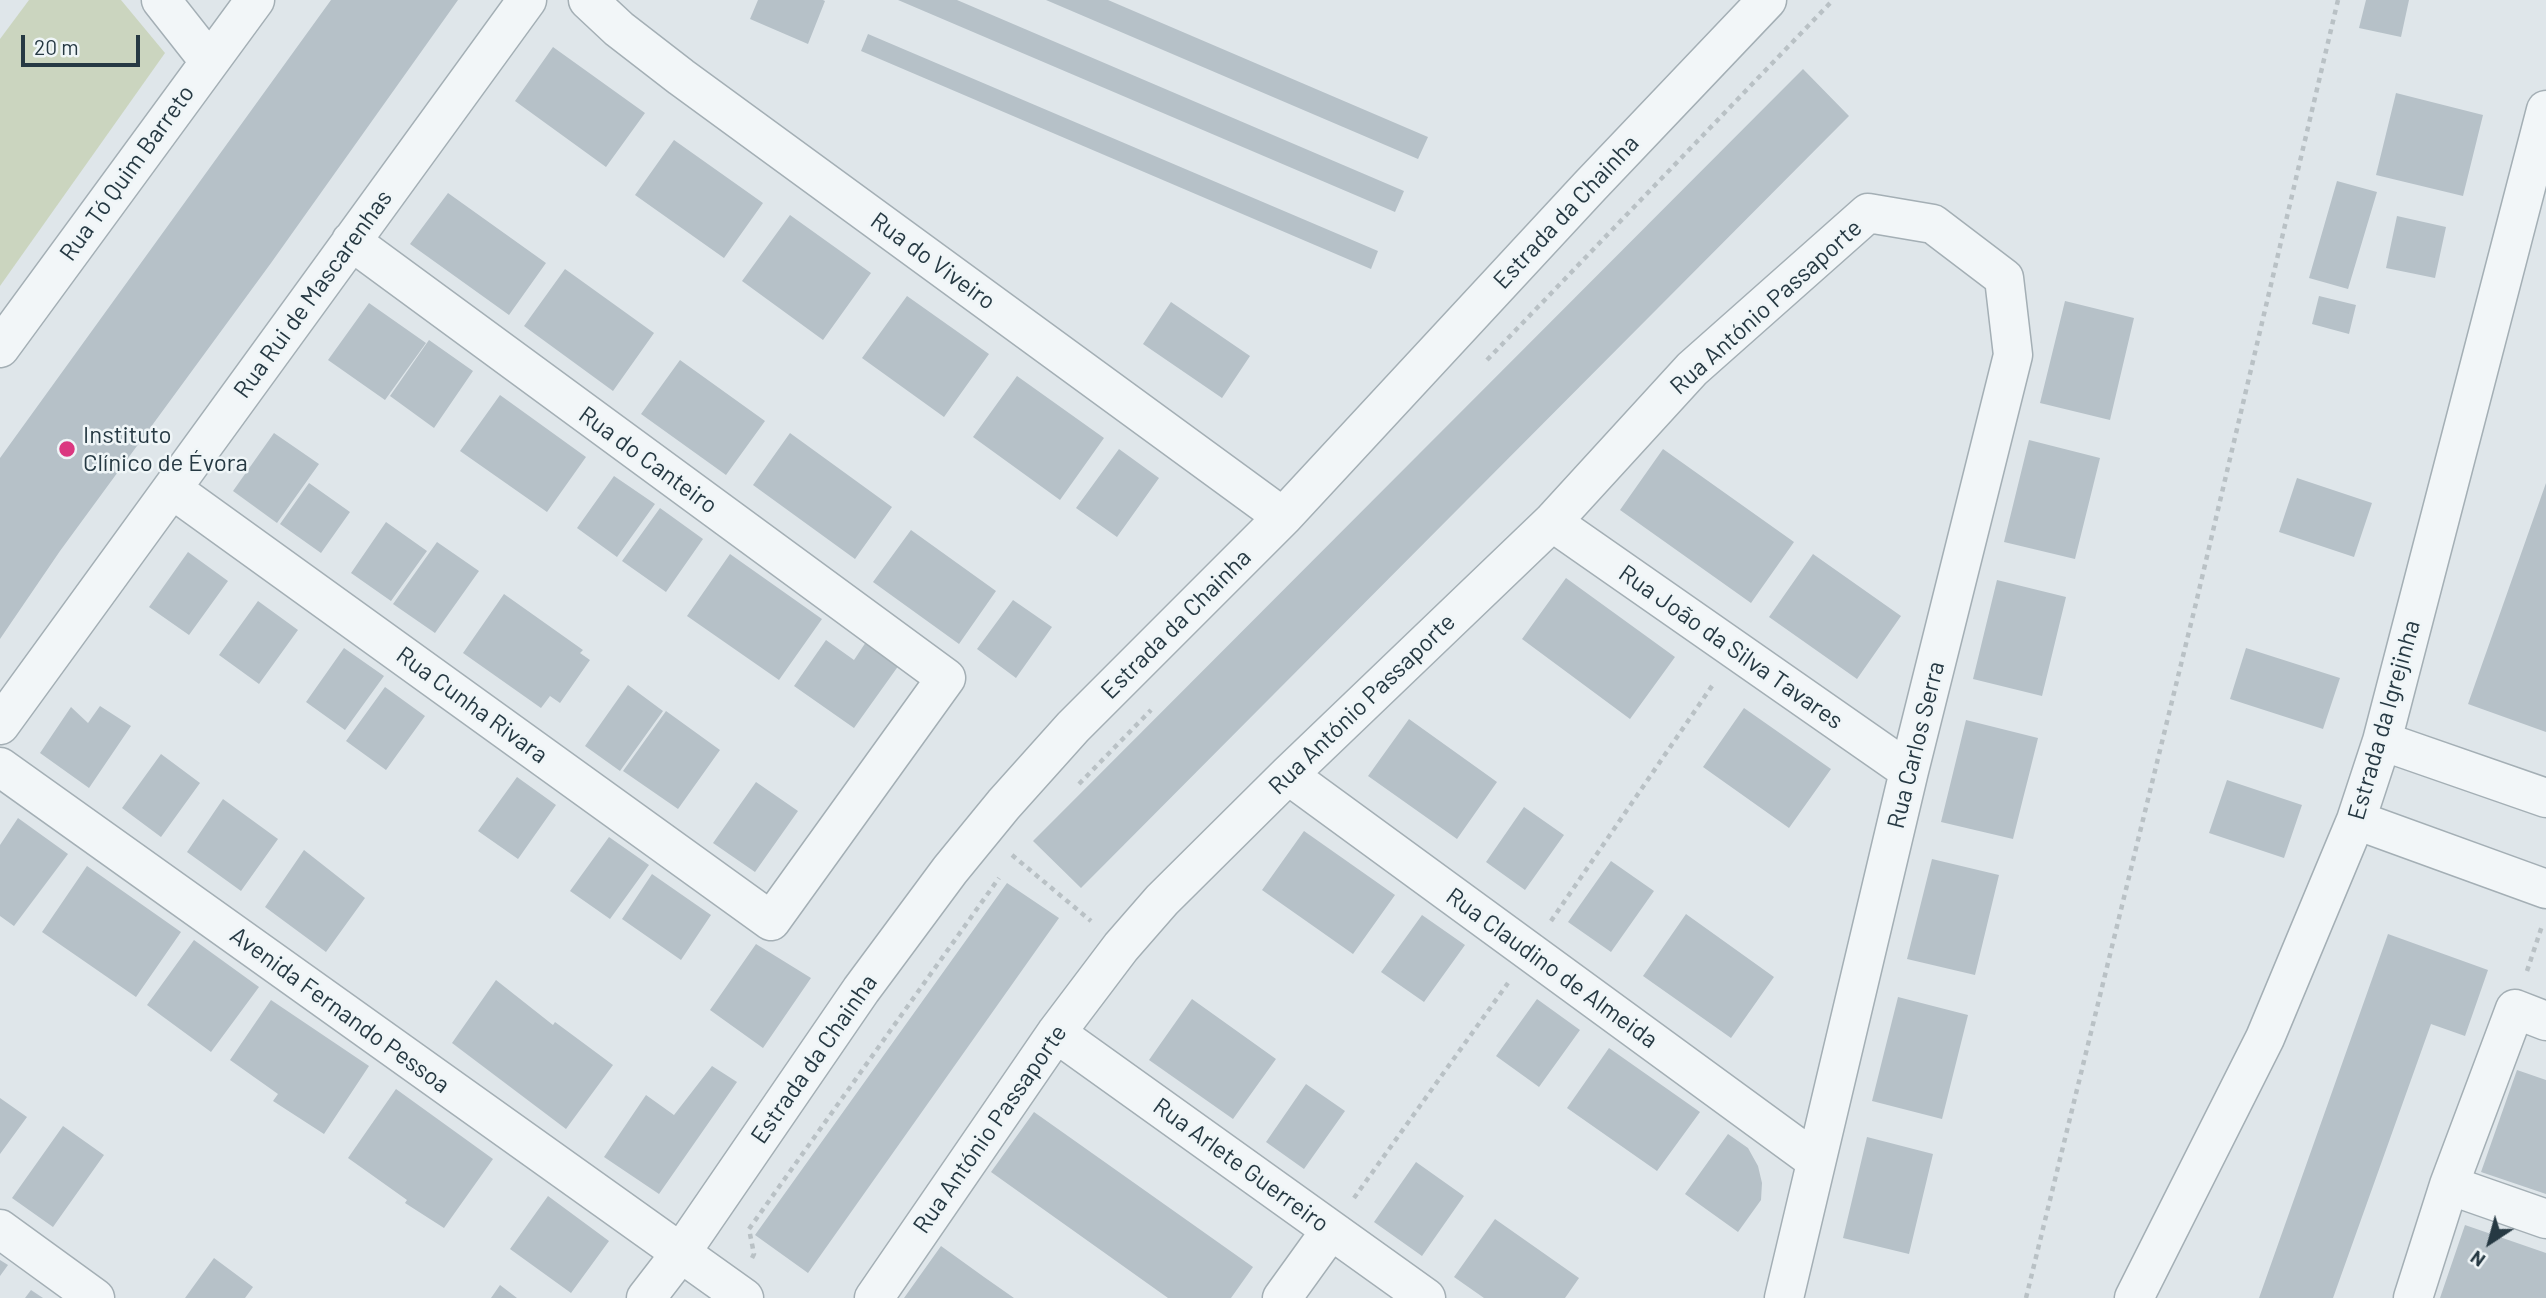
<!DOCTYPE html>
<html>
<head>
<meta charset="utf-8">
<style>
  body { margin:0 }
  #map { position:relative; width:2546px; height:1298px; overflow:hidden; background:#dfe6ea; font-family:Barlow,sans-serif }
  canvas { display:block }
  .north { position:absolute; left:2455px; top:1207px; width:70px; height:70px; -webkit-text-stroke:5px #eff5f7; paint-order:stroke; rotate:216deg; font-size:19px; font-weight:700; line-height:28px; text-align:center; color:#263943 }
  .north::after { content:''; display:block; margin:auto; width:24px; height:32px; background:#263943; clip-path:polygon(50% 0,100% 100%,50% 72%,0 100%) }
  .scale { position:absolute; left:21px; top:35px; width:119px; height:32px; box-sizing:border-box; border:4px solid #263943; border-top:0; padding-left:9px; font-size:21px; line-height:24px; white-space:nowrap; color:#263943; -webkit-text-stroke:5px #eff5f7; paint-order:stroke }
</style>
</head>
<body>
<div id="map">
<canvas width="2546" height="1298"></canvas>
<div class="north">N</div>
<div class="scale">20 m</div>
</div>
<script>
const g = document.querySelector('canvas').getContext('2d');
g.lineJoin = 'round';
function paint(path, color) { g.fillStyle = color; g.fill(path, 'evenodd'); }
const toPath = rows => new Path2D(rows.map(r => 'M' + r).join(''));
function strokePath(path, color, width, dash) { g.strokeStyle = color; g.lineWidth = width; g.lineCap = dash ? 'butt' : 'round'; g.setLineDash(dash || []); g.stroke(path); }
function drawText(font, color, halo, rows, align = 'center') {
  g.font = font + ' Barlow,sans-serif'; g.lineWidth = 5; g.setLineDash([]); g.textBaseline = 'middle'; g.strokeStyle = halo; g.fillStyle = color; for (const [text, x, y, turn = 0] of rows) {
    g.save(); g.translate(x, y); g.rotate((+turn || 0) * Math.PI / 180); g.textAlign = isNaN(turn) ? turn : align; if (halo) g.strokeText(text, 0, 0); g.fillText(text, 0, 0); g.restore();
  }
}
paint(toPath([
  [29,0,121,0,165,53,0,286,0,39]
]), '#cbd5bf');
paint(toPath([
  [331,0,458,0,271,263,60,551,0,639,0,458],
  [758,0,823,0,825,1,808,44,750,19],
  [898,0,957,0,1404,191,1395,212],
  [1046,0,1108,0,1428,137,1418,159],
  [2366,0,2409,0,2401,37,2359,28],
  [868,34,1378,251,1371,269,861,51],
  [553,47,645,113,606,167,515,101],
  [1803,69,1849,116,1081,888,1033,841],
  [2396,93,2483,115,2463,196,2376,175],
  [674,140,763,203,724,258,635,195],
  [2337,181,2377,192,2348,289,2309,278],
  [448,193,546,263,509,315,410,244],
  [790,215,871,273,823,340,742,281],
  [2397,216,2446,227,2435,278,2386,268],
  [565,269,654,333,613,391,524,326],
  [907,296,989,354,944,417,862,358],
  [2319,296,2356,305,2349,334,2312,324],
  [2065,301,2134,318,2110,420,2040,403],
  [1171,302,1250,356,1222,398,1143,344],
  [369,303,426,343,385,400,328,360],
  [429,340,473,371,434,428,390,396],
  [680,360,765,421,726,475,641,414],
  [1017,376,1104,438,1060,500,973,437],
  [500,395,586,457,547,512,460,451],
  [274,433,319,464,277,523,233,491],
  [790,433,892,507,855,559,753,485],
  [2029,440,2100,458,2075,559,2004,542],
  [1119,449,1159,478,1117,537,1076,508],
  [1663,449,1794,542,1751,603,1620,510],
  [614,476,655,504,617,557,577,528],
  [2297,478,2372,503,2354,557,2279,532],
  [309,483,350,512,321,553,280,524],
  [2546,483,2546,732,2468,704],
  [660,508,703,539,666,592,622,561],
  [386,522,427,551,391,601,351,573],
  [911,530,996,591,959,644,873,582],
  [437,542,479,571,435,633,393,604],
  [188,552,228,581,189,635,149,607],
  [730,554,822,619,779,680,687,616],
  [1813,554,1901,616,1857,679,1769,617],
  [1566,578,1675,657,1630,719,1522,639],
  [1997,580,2066,597,2042,696,1973,679],
  [504,594,583,650,580,653,590,660,560,703,550,696,541,708,463,653],
  [1013,600,1052,627,1016,678,977,649],
  [258,601,298,630,259,684,219,655],
  [826,640,854,660,866,642,899,665,854,728,794,686],
  [344,648,384,676,345,730,306,702],
  [2246,648,2340,678,2323,729,2230,699],
  [628,685,663,711,620,771,585,746],
  [385,687,425,716,386,770,346,741],
  [100,706,131,726,89,788,40,753,71,707,88,723],
  [1744,708,1831,769,1789,828,1703,767],
  [666,711,720,750,678,809,623,771],
  [1409,719,1497,782,1457,839,1368,776],
  [1966,720,2038,738,2013,839,1941,822],
  [161,754,200,783,161,837,122,808],
  [517,777,556,805,518,859,478,831],
  [2227,780,2302,805,2284,858,2209,833],
  [756,782,798,811,755,872,713,843],
  [223,799,278,839,241,891,187,852],
  [1524,807,1564,835,1525,890,1486,862],
  [18,818,68,854,14,926,0,916,0,845],
  [1304,831,1395,895,1353,954,1262,890],
  [609,837,649,865,610,919,570,891],
  [304,850,365,898,326,952,265,907],
  [1932,859,1999,875,1975,975,1907,959],
  [1611,861,1654,891,1611,952,1568,922],
  [87,866,181,932,136,997,42,932],
  [652,874,711,915,681,960,622,919],
  [1007,883,1059,918,808,1273,755,1235],
  [1686,914,1774,977,1731,1038,1643,976],
  [1422,915,1465,945,1424,1002,1381,972],
  [2388,934,2488,970,2465,1036,2431,1024,2333,1298,2259,1298],
  [194,940,259,987,211,1052,147,1005],
  [756,944,811,978,763,1048,710,1010],
  [496,980,553,1025,555,1022,613,1065,566,1129,452,1043],
  [1898,997,1968,1015,1942,1119,1872,1101],
  [1192,999,1276,1059,1233,1119,1149,1060],
  [1537,999,1580,1030,1539,1087,1496,1056],
  [271,1000,369,1066,324,1134,273,1101,278,1094,230,1060],
  [1609,1048,1700,1112,1657,1171,1567,1108],
  [712,1066,737,1082,659,1194,604,1157,646,1095,674,1115],
  [2517,1070,2546,1080,2546,1194,2481,1172],
  [1306,1084,1345,1111,1304,1169,1266,1142],
  [396,1089,493,1159,444,1228,405,1203,407,1200,348,1158],
  [0,1098,27,1117,0,1154],
  [1034,1112,1253,1267,1231,1298,1168,1298,991,1172],
  [63,1126,104,1155,53,1227,12,1198],
  [1728,1134,1748,1148,1758,1166,1762,1183,1761,1200,1738,1232,1685,1194],
  [1867,1137,1933,1154,1909,1254,1843,1238],
  [1416,1162,1464,1196,1422,1256,1374,1222],
  [548,1196,609,1241,571,1293,510,1249],
  [1495,1219,1579,1278,1565,1298,1484,1298,1454,1277],
  [2465,1225,2546,1253,2546,1298,2440,1298],
  [941,1246,984,1277,1014,1298,904,1298],
  [214,1258,253,1287,245,1298,185,1298],
  [0,1260,8,1265,0,1276],
  [500,1285,517,1298,491,1298],
  [31,1290,43,1298,25,1298]
]), '#b6c1c8');
const minor = toPath([
  [161,0,209,61],
  [588,0,619,29,681,77,1283,517],
  [0,348,255,0],
  [172,489,771,921,946,678,351,241],
  [1552,522,1909,771],
  [0,725,527,0],
  [2382,741,2546,798],
  [0,767,744,1298],
  [1288,775,1816,1161],
  [2356,820,2546,889],
  [1056,1033,1426,1298],
  [2449,1185,2546,1219],
  [0,1229,95,1298],
  [646,1298,680,1254,861,990,950,870,1004,804,1073,727,1283,517,1590,186,1767,0],
  [874,1298,1056,1033,1121,947,1162,900,1288,775,1552,522,1692,369,1868,213,1933,224,2004,278,2013,355,1909,771,1784,1298],
  [1282,1298,1331,1230],
  [2134,1298,2265,1038,2356,820,2382,741,2546,110],
  [2413,1298,2449,1185,2515,1009,2546,1021]
]);
strokePath(minor, '#a4afb5', 41);
strokePath(toPath([
  [1487,360,1833,0],
  [1079,784,1151,710],
  [1012,855,1091,921],
  [1551,921,1714,683],
  [2527,971,2542,926],
  [1354,1198,1508,983],
  [752,1258,754,1254,749,1229,999,878],
  [2026,1298,2196,603,2338,0]
]), '#b9c1c5', 4.5, [5, 5]);
strokePath(minor, '#f2f6f8', 38);
for (const [x, y, r, color] of [
  [67,449,9,"#db3880"]
]) { const dot = new Path2D(); dot.arc(x, y, r, 0, 2 * Math.PI); g.fillStyle = color; g.fill(dot); strokePath(dot, '#eff5f7', 2.5); }
drawText('24px', '#263943', '#eff5f7', [
  ["Rua Tó Quim Barreto",127,173,-54],
  ["Estrada da Chainha",1566,212,-47],
  ["Rua do Viveiro",933,261,36],
  ["Rua Rui de Mascarenhas",313,294,-54],
  ["Rua António Passaporte",1766,307,-42],
  ["Rua do Canteiro",648,460,36],
  ["Estrada da Chainha",1176,624,-45],
  ["Rua João da Silva Tavares",1731,647,35],
  ["Rua António Passaporte",1362,704,-44],
  ["Rua Cunha Rivara",472,705,36],
  ["Estrada da Igrejinha",2384,720,-74],
  ["Rua Carlos Serra",1916,745,-76],
  ["Rua Claudino de Almeida",1552,968,36],
  ["Avenida Fernando Pessoa",340,1010,36],
  ["Estrada da Chainha",814,1059,-55],
  ["Rua António Passaporte",990,1129,-55],
  ["Rua Arlete Guerreiro",1241,1165,36]
]);
drawText('24px', '#263943', '#eff5f7', [
  ["Instituto",83,435],
  ["Clínico de Évora",83,463]
], 'left');
</script>
</body>
</html>
